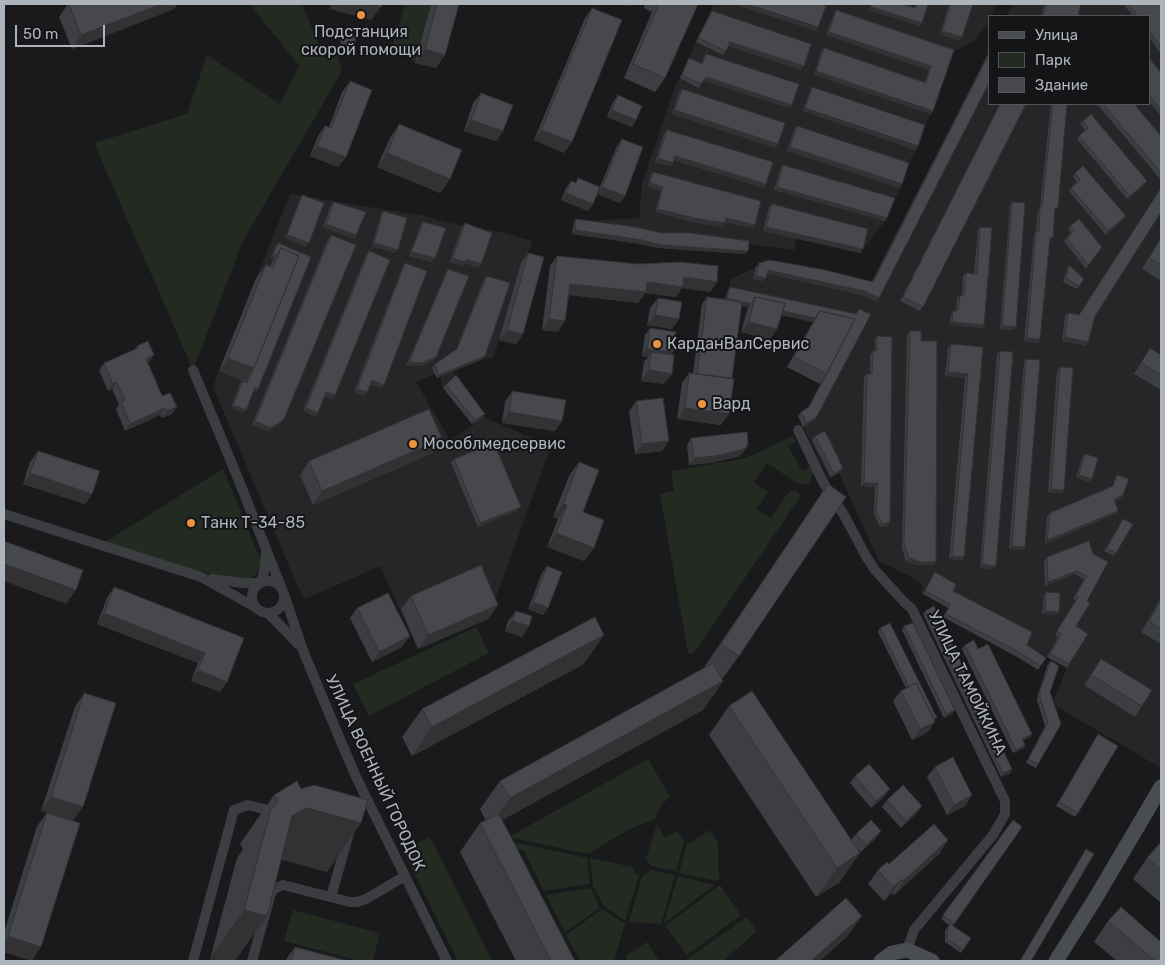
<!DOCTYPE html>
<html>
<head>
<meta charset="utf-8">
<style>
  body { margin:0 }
  #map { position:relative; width:1165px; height:965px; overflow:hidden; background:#1a1a1c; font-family:Rubik,sans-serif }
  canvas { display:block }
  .frame { position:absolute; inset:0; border:5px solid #adb4bb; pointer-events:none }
  .legend { position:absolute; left:988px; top:15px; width:162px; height:90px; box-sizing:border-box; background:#151517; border:1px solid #525559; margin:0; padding:6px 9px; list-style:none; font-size:15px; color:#adb4bb }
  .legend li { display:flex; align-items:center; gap:10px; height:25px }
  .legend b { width:25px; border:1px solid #525559 }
  .scale { position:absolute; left:15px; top:25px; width:90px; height:22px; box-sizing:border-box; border:2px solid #adb4bb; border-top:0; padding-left:6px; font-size:15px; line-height:18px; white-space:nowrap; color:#adb4bb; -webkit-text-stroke:4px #151517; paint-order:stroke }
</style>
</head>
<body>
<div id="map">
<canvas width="1165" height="965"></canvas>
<div class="frame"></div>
<ul class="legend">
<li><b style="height:6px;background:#494c51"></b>Улица</li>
<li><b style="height:14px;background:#222a22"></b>Парк</li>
<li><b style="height:14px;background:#47484c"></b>Здание</li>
</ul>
<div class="scale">50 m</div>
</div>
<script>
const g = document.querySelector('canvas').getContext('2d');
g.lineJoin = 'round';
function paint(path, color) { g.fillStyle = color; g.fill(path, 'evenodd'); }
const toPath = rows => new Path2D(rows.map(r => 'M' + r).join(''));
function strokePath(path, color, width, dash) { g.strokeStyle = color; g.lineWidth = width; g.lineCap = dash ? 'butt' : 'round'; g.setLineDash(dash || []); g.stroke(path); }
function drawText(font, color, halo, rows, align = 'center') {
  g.font = font + ' Rubik,sans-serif'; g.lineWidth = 4; g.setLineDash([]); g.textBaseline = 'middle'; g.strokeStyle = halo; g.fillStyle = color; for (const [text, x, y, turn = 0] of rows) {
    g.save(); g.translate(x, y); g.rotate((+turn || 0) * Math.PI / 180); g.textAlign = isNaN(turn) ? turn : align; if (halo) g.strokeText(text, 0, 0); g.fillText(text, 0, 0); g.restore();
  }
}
paint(toPath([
  [714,4,997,4,991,16,989,16,987,25,973,42,951,53,931,114,923,129,916,150,906,167,900,188,885,221,860,253,797,238,794,250,747,244,745,254,659,248,640,244,572,234,574,222,639,218,642,183,675,87],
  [1013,4,1161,4,1161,768,1057,707,1054,700,1067,668,1026,646,1025,649,921,593,923,586,915,579,879,561,839,473,829,478,798,416,807,411,848,329,725,302,731,279,756,267,768,264,870,285,989,52,989,104,1149,104,1149,16,1007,16],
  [290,194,425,216,445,222,500,232,532,241,493,358,483,359,454,370,454,379,483,417,551,446,488,619,418,649,380,566,305,599,298,587,213,387],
  [439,372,443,388,475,424,450,440,416,382]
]), '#262629');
paint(toPath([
  [253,4,302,4,323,55,336,50,342,71,243,241,193,370,94,143,187,114,207,55,280,104,299,66,252,7],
  [405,4,431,4,415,63,393,44],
  [793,436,796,442,788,446,802,471,810,467,813,472,811,480,808,484,800,485,767,463,754,482,768,492,757,509,771,518,787,494,791,491,795,491,799,493,800,497,694,653,692,654,688,653,660,494,674,491,671,471,746,458],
  [223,469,261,561,259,571,253,577,247,580,239,581,187,568,105,542],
  [476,627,489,653,369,716,353,684],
  [648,759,670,796,659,808,655,819,637,826,614,838,588,854,509,837],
  [657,824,665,838,677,831,684,842,676,871,651,866,646,859],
  [710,830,718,843,719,880,716,881,679,873,687,845],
  [430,837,492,961,458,961,403,851],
  [508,841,587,858,590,884,544,891,524,851,513,849],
  [590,858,633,867,634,872,639,876,625,921,604,906,593,886],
  [650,870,675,875,661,924,629,922,642,876,648,874],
  [678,876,715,885,665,923,664,922],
  [720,885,741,915,687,955,665,926],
  [591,888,600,908,565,932,546,895],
  [602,909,625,924,614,961,580,961,566,935],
  [293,910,380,933,373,961,360,961,284,941],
  [747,917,757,931,723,961,688,961,687,959],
  [647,942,659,961,627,961,626,956]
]), '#222a22');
strokePath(toPath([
  [193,370,237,476,282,589],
  [798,430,823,482,844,515,867,558,875,570,904,602,912,609,1005,801,1005,814,993,835,914,930,907,950],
  [4,514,201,577,255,607],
  [212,579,243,583,261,583,264,572,266,552],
  '252 597a16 16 0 1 1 32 0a16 16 0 1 1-32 0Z',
  [284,594,304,653,339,737,357,779,447,961],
  [268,613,299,645],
  [331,897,349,833],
  [193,961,234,810,248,805,276,812],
  [252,961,272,890,283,885,350,902,357,902,366,899,405,876]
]), '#3b3d41', 10);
strokePath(toPath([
  [881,961,892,953,907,950,932,961],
  [1056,961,1095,899,1161,787]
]), '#494c51', 15);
paint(toPath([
  [68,4,177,4,174,9,72,49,59,17],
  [431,4,459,4,445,55,436,68,415,63],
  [624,4,632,4,630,6],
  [645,4,698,4,665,78,655,92,624,78,652,12,644,8],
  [871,4,901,4,914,8,915,4,928,4,922,23,920,26,869,10],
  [949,4,973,4,962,37,959,41,940,34],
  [1045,4,1081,4,1078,16,1041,16],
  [1123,4,1158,4,1161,7,1161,54,1149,37,1149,16,1133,16],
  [592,8,564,153,534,140,585,18],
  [836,10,954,50,933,111,931,114,814,75,821,52,824,48,925,82,929,70,826,35,834,14],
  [712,11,801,70,728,46,723,55,696,42],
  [342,38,356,41,354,44,342,48,340,41],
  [989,52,989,83,876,301,861,295,767,273,763,281,753,279,756,267,759,263,872,282],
  [706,54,792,105,790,108,704,81,698,88,680,78,687,62,689,58,701,64,704,57],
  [1149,58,1161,73,1161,116,1149,101],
  [350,81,346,157,338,167,310,156,318,136,325,126,329,127,342,92],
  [812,87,918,146,916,150,803,111,810,91],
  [682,89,776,148,672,114,679,93],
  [481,93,503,131,496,141,464,131,473,103],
  [618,95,636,120,632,127,607,117,613,102],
  [1000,104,1026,104,920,311,900,301],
  [1051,104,1067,104,1055,211,1050,242,1049,242,1040,339,1038,343,1024,342,1034,235,1036,231,1038,210,1040,207],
  [1097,104,1134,104,1161,136,1161,180],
  [1083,121,1147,181,1145,184,1127,199,1077,139,1079,136,1085,130,1080,124],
  [399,124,450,179,440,193,377,167,390,138],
  [797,126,902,184,900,188,787,151,794,130],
  [667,130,766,184,764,188,674,160,671,166,655,162,664,134],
  [622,139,620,203,597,194,617,146],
  [783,165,887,218,885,221,774,190,781,168],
  [653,172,755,225,752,228,725,222,722,227,692,222,655,212,661,191,648,187,650,176],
  [1075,173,1123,220,1106,235,1069,191,1071,188,1077,182,1073,177],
  [578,178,593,204,588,211,561,200,566,188,571,181,575,183],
  [302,195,306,247,285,238,300,199],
  [334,202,356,235,354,239,323,227,331,205],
  [1012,202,1013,330,1000,329,1010,206],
  [772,204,863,249,860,253,763,231,769,207],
  [383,211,395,253,372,246,381,214],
  [576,219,745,254,659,248,640,244,572,234,574,222],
  [423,222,435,258,432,262,409,256,420,226],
  [465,223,479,268,465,263,463,266,450,262,462,227],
  [1070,226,1102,247,1086,269,1064,241,1071,233,1068,229],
  [980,227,984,325,982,328,950,325,951,315,953,311,956,311,957,299,960,295,962,296,963,276,966,273,974,274,978,230],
  [331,235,282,422,268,431,252,425,328,239],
  [1161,237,1161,279,1160,280,1142,269],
  [278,243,311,257,258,389,256,392,253,391,243,413,231,408,240,384,243,381,219,371,256,278,266,265,270,266,274,259,271,258,275,247],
  [250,374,246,382,245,382],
  [369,251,335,395,332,399,324,396,318,413,315,416,303,411,366,255],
  [528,253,523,334,516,344,499,340,521,263],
  [557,256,717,282,710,292,682,288,676,297,645,293,638,303,569,295,558,332,542,330,550,266],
  [405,263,381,388,370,384,367,392,364,396,354,392,403,266],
  [1069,265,1084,279,1077,289,1063,282,1067,268],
  [448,269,436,357,434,360,420,366,406,366,446,273],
  [487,276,483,359,437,378,432,368,435,364,456,350,484,279],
  [730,287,855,314,859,309,814,421,803,427,798,416,801,412,808,408,821,383,820,384,787,367,813,322,781,315,770,340,741,332,748,307,741,306,721,425,677,419,682,383,689,373,693,373,702,304,707,297,725,299,728,290],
  [658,298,672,329,647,325,650,308],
  [1068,313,1095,316,1085,346,1062,341,1065,316],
  [650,328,671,355,664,384,641,381,644,362,648,357,642,356,645,335],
  [910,331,921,341,936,562,933,565,917,565,906,562,902,548,907,335],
  [877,336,888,526,880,527,874,514,875,487,861,486,864,377,867,374,870,374,870,355,873,351,875,351,875,340],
  [951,344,983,347,964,557,962,560,949,559,965,378,945,376,948,348],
  [137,346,149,362,147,363,162,396,172,414,162,418,160,415,125,431,116,409,119,404,112,389,108,391,99,370,104,363,134,350],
  [1150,348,1161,355,1161,390,1134,374],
  [1000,351,996,566,993,569,980,568,997,354],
  [1026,359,1025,547,1022,550,1009,549,1024,362],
  [1060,367,1064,490,1061,493,1048,492,1057,371],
  [446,385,485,414,483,417,472,424,443,388],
  [512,391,562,421,555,431,502,423,505,402],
  [636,401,669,441,662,451,635,454,629,411],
  [815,436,843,468,841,472,831,477,812,440],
  [691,438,747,447,742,454,737,457,710,463,689,465,687,445],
  [38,451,92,494,85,504,23,484,30,462],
  [433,453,313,505,300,475,309,461],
  [1085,454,1092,479,1089,482,1076,478,1082,458],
  [454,459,518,510,478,527,451,463],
  [579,462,583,512,594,548,584,561,547,547,558,519,553,517,569,476],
  [1117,475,1123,495,1121,498,1115,501,1118,511,1115,514,1045,544,1047,517,1050,513,1112,487,1115,479],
  [828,484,739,656,722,679,723,681,703,710,502,820,575,961,516,961,460,852,480,823,486,821,480,809,500,781,703,669],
  [1123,519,1116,553,1114,556,1104,551],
  [1089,541,1087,601,1076,626,1088,634,1067,668,1047,657,1058,637,1055,635,1076,600,1073,599,1084,579,1075,574,1045,586,1044,561,1047,557],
  [547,566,543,615,528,609,542,573],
  [935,572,953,591,1027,645,1046,658,1038,670,1019,658,943,617,948,608,923,594],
  [114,587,244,638,220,692,191,681,198,663,97,624,107,598],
  [1046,592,1059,612,1057,615,1042,614,1044,595],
  [411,596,498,605,488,619,418,649,401,609],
  [1161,598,1161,644,1141,632],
  [357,608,410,636,402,647,372,662,350,618],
  [516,611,529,626,522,637,505,631,508,621],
  [925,611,1012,769,1010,773,1001,777,923,614],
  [904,626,953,713,944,718,902,630],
  [880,628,935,721,928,732,912,740,893,701,901,691,906,688,878,632],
  [965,645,978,649,1032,734,1030,737,1023,741,1025,745,1023,749,1013,753,962,649],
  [1101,659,1142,706,1135,717,1084,685],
  [1051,661,1050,692,1061,724,1036,768,1026,763,1045,726,1037,700,1038,694,1048,664],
  [584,664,412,756,402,737,422,709],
  [84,693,73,821,32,961,4,952,4,933,37,826,47,813,59,816,41,811,75,707],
  [729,706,851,840,856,834,876,838,861,852,853,844,840,882,816,897,709,735],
  [1096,738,1078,813,1075,817,1056,806],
  [935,767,972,795,965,806,947,815,927,777],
  [855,776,885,796,871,808,850,783],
  [274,795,327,872,281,859,210,959,237,858,243,849,240,844],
  [887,800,922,806,917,813,901,828,882,807],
  [1013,820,1022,827,953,926,971,938,961,953,945,942,945,931,949,925,941,919],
  [948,840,939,854,894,895,892,893,884,901,868,884,878,870,889,864],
  [1161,846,1161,903,1133,879,1147,858],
  [1108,921,1161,961,1117,961,1094,942],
  [295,947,348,961,285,961]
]), '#3d3e41');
paint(toPath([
  [161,4,177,4,174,9,72,49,81,35],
  [332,4,370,4,381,7,371,20,329,9],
  [733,4,747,4,818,27,816,31],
  [871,7,922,23,920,26,869,10],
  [942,31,962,37,959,41,940,34],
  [829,32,931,66,929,70,826,35],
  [356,41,354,44,342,48,345,45],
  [730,42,804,66,801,70,728,46],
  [425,49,445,55,436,68,415,63],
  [816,71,933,111,931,114,814,75],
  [706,77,792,105,790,108,704,81,698,88],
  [805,108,918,146,916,150,803,111],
  [612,110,636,120,632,127,607,117],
  [675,110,778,144,776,148,672,114],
  [471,120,503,131,496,141,464,131],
  [541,130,572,142,564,153,534,140],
  [317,146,346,157,338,167,310,156],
  [790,147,902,184,900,188,787,151],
  [387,153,450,179,440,193,377,167],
  [675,156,766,184,764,188,673,159],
  [658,158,673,163,671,166,655,162],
  [1147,181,1145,184,1127,199,1130,196],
  [650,183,663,187,661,191,648,187],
  [602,187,625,196,620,203,597,194],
  [777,187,887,218,885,221,774,190],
  [566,193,593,204,588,211,561,200],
  [657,209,725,223,722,227,692,222,655,212],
  [1126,216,1123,220,1106,235,1108,231],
  [726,218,755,225,752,228,724,222],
  [326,224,356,235,354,239,323,227],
  [766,227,863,249,860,253,763,231],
  [575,230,748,251,745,254,659,248,640,244,572,234],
  [287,235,309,243,306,247,285,238],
  [374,243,398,250,395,253,372,246],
  [411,252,435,258,432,262,409,256],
  [273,254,276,255,274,259,271,258],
  [453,258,466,259,481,264,479,268,465,263,463,266,450,262],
  [768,270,864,291,879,298,876,301,861,295,765,273],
  [756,276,766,278,763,281,753,279],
  [684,277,717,282,710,292,682,288,676,297,645,293,638,303,563,294,570,284,647,282],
  [727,298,751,304,748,307,725,302],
  [753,304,815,318,813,322,752,308],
  [655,315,679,319,672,329,647,325],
  [549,319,565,321,558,332,542,330],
  [749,322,777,329,770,340,741,332],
  [952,322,984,325,982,328,950,325],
  [1002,326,1016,327,1013,330,1000,329],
  [507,330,523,334,516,344,499,340],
  [1065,337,1088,342,1085,346,1062,341],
  [1027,338,1040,339,1038,343,1024,342],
  [647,349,673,352,668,359,651,352,648,357,642,356],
  [154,355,149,362,141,366,146,359],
  [485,356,483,359,437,378,439,375],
  [436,357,434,360,420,366,406,366,409,362],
  [228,358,254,368,245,382,219,371],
  [649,370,672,374,664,384,641,381],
  [948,372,968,374,965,378,945,376],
  [372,380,384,385,381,388,369,384],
  [117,382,112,389,108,391,113,384],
  [255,387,258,389,256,392,252,391],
  [357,389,367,392,364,396,354,392],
  [326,392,335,395,332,399,324,395],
  [233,405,246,410,243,413,231,408],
  [177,407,172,414,162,418,167,411],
  [165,408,160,415,125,431,130,424],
  [306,408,318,413,315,416,303,411],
  [685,408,729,414,721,425,677,419],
  [509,412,562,421,555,431,502,423],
  [485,414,483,417,472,424,475,420],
  [816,418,814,421,803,427,806,423],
  [284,419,282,422,268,431,252,425,255,421],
  [442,439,433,453,313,505,322,491],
  [669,441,662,451,635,454,642,444],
  [747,447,742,454,737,457,710,463,689,465,694,458],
  [843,468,841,472,831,477,834,474],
  [30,473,92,494,85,504,23,484],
  [1079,475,1092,479,1089,482,1076,478],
  [864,483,878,483,875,487,861,486],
  [1051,489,1064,490,1061,493,1048,492],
  [1123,495,1121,498,1111,502,1114,499],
  [563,504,567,505,558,519,553,517],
  [521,507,518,510,478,527,480,523],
  [1118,511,1115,514,1045,544,1047,540],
  [890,522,888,526,880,527,882,524],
  [556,533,594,548,584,561,547,547],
  [1012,546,1025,547,1022,550,1009,549],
  [952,556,964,557,962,560,949,559],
  [909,558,936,562,933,565,917,565,906,562],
  [4,564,76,590,66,604,4,581],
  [982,564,996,566,993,569,980,568],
  [1077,571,1075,574,1045,586,1048,582],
  [533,602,548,608,543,615,528,609],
  [498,605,488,619,418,649,428,635],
  [1045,611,1059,612,1057,615,1042,614],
  [104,613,205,653,198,663,97,624],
  [512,621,529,626,522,637,505,631],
  [604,635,584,664,412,756,432,727],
  [410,636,402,647,372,662,379,652],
  [198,670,227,682,220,692,191,681],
  [723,681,703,710,489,827,510,798],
  [955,710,953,713,944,718,946,714],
  [935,722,928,732,912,740,920,729],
  [1032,734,1030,737,1019,742,1022,739],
  [1025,745,1023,749,1013,753,1016,750],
  [1012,769,1010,773,1001,777,1003,773],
  [890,789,885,796,871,808,876,801],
  [972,795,965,806,947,815,954,805],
  [51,797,83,807,73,821,41,811],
  [922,806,917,813,901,828,906,821],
  [307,808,361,823,327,872,272,857,292,816],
  [881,831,876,838,861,852,866,845],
  [948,840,939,854,894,895,903,881],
  [860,853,840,882,816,897,837,868],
  [902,879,892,893,884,901,893,887],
  [244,910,267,916,235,961,219,961,210,959],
  [862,916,848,936,820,961,811,961],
  [8,936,41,947,32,961,4,952,4,943]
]), '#323235');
const building = toPath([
  [69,4,161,4,81,35,69,4],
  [370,4,382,4,381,7,370,4],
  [437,4,459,4,445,55,425,49,437,4],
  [659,4,698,4,665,78,633,64,659,4],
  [747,4,820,4,826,6,818,27,747,4],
  [872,4,901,4,915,8,917,4,928,4,922,23,871,7,872,4],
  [951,4,973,4,962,37,942,31,951,4],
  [1047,4,1081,4,1078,16,1043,16,1047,4],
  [1128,4,1158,4,1161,7,1161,47,1149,31,1149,16,1138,16,1128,4],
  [592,8,622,20,572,142,541,130,592,8],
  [836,10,954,50,933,111,816,71,824,48,926,83,931,66,829,32,836,10],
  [712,11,811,44,804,66,730,42,726,51,698,38,712,11],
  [354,34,356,41,345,45,342,38,354,34],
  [706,54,799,84,792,105,706,77,701,84,682,75,689,58,702,64,706,54],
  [989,54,989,83,879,298,864,291,768,270,766,278,756,276,759,263,770,260,825,270,873,282,989,54],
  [1149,58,1161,73,1161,110,1149,95,1149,58],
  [350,81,372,90,346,157,317,146,325,126,331,128,350,81],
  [812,87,925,125,918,146,805,108,812,87],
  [682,89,785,123,778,144,675,110,682,89],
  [481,93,513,105,503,131,471,120,481,93],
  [618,95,642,106,636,120,612,110,618,95],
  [1000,104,1026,104,923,307,903,297,1000,104],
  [1053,104,1067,104,1058,208,1055,208,1053,238,1050,238,1040,339,1027,338,1036,231,1039,231,1040,206,1042,207,1053,104],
  [1103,104,1134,104,1161,136,1161,173,1103,104],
  [1091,114,1147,181,1130,196,1079,136,1088,128,1083,121,1091,114],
  [399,124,462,150,450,179,387,153,399,124],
  [797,126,909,163,902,184,790,147,797,126],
  [667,130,773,162,766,184,675,156,673,163,658,158,667,130],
  [622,139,643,147,625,196,602,187,622,139],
  [783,165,895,198,887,218,777,187,783,165],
  [1083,166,1126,216,1108,231,1071,188,1080,180,1075,173,1083,166],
  [653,172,761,201,755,225,726,218,725,223,694,218,657,209,663,187,650,183,653,172],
  [578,178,600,187,593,204,566,193,571,181,576,183,578,178],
  [1161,188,1161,212,1095,316,1088,342,1065,337,1068,313,1079,315,1161,188],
  [302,195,324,203,309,243,287,235,302,195],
  [334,202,366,212,356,235,326,224,334,202],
  [1012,202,1025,203,1016,327,1002,326,1012,202],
  [772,204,868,229,863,249,766,227,772,204],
  [383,211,407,218,398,250,374,243,383,211],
  [576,219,635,227,662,233,691,233,749,241,748,251,661,245,642,240,575,230,576,219],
  [1079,219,1102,247,1088,265,1067,238,1074,230,1070,226,1079,219],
  [423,222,446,228,435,258,411,252,423,222],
  [465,223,492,233,481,264,466,259,465,262,453,258,465,223],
  [980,227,992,228,984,325,952,322,953,311,958,311,960,295,964,296,966,273,977,274,980,227],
  [331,235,356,245,284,419,271,428,255,421,331,235],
  [1161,238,1161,265,1149,258,1161,238],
  [278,243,311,257,258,389,255,387,246,410,233,405,243,381,247,383,254,368,299,256,281,248,276,255,273,254,278,243],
  [281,248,299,256,254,368,228,358,266,265,273,268,281,248],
  [369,251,390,260,335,395,326,392,318,413,306,408,369,251],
  [528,253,544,257,523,334,507,330,528,253],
  [557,256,638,264,681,262,718,266,717,282,684,277,683,287,647,282,646,292,570,284,565,321,549,319,557,256],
  [405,263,427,271,384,385,372,380,367,392,357,389,405,263],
  [1069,265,1084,279,1079,286,1066,278,1069,265],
  [448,269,469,276,436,357,422,363,409,362,448,269],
  [487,276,510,283,485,356,439,375,435,364,457,349,487,276],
  [730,287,856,314,859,309,871,314,816,418,806,423,801,412,809,407,855,319,820,311,815,318,783,311,785,303,755,297,751,304,727,298,730,287],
  [707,297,742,302,732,378,697,374,707,297],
  [755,297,785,303,777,329,749,322,755,297],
  [658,298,682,302,679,319,655,315,658,298],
  [820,311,855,319,827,374,794,357,820,311],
  [650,328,676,332,673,352,647,349,650,328],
  [910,331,921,331,921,341,937,341,936,562,920,562,909,558,904,544,910,331],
  [877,336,892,337,890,522,882,524,876,511,878,483,864,483,867,374,872,374,873,351,877,351,877,336],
  [148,341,154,355,146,359,154,377,162,396,170,393,177,407,167,411,165,408,130,424,121,402,125,400,117,382,113,384,104,363,138,348,137,346,148,341],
  [951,344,983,347,964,557,952,556,968,374,948,372,951,344],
  [1150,348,1161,355,1161,375,1141,363,1150,348],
  [1000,351,1013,352,996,566,982,564,1000,351],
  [651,352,674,355,672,374,649,370,651,352],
  [1026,359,1040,360,1025,547,1012,546,1026,359],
  [1060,367,1073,368,1064,490,1051,489,1060,367],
  [689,373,734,379,729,414,685,408,689,373],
  [456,375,485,414,475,420,446,385,456,375],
  [512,391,566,400,562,421,509,412,512,391],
  [663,398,669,441,642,444,636,401,663,398],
  [429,409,442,439,322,491,309,461,429,409],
  [825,431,843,468,834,474,815,436,825,431],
  [747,432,748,443,747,447,742,450,715,456,694,458,691,438,747,432],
  [494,443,521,507,480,523,454,459,494,443],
  [38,451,100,471,92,494,30,473,38,451],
  [1085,454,1098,458,1092,479,1079,475,1085,454],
  [579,462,599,470,583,512,604,520,594,548,556,533,567,505,563,504,579,462],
  [1117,475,1129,479,1123,495,1114,499,1118,511,1047,540,1050,513,1113,486,1117,475],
  [828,484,846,497,739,656,721,644,828,484],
  [1123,519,1133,524,1116,553,1107,548,1123,519],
  [4,541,83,570,76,590,4,564,4,541],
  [1089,541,1093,554,1108,562,1087,601,1090,603,1076,626,1088,634,1069,664,1050,654,1061,634,1057,631,1078,597,1076,595,1087,576,1077,571,1048,582,1047,557,1089,541],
  [481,565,498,605,428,635,411,596,481,565],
  [547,566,562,572,548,608,533,602,547,566],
  [935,572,956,584,953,591,1032,632,1027,645,1046,658,1040,666,1022,654,946,614,950,604,925,591,935,572],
  [114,587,244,638,227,682,198,670,205,653,104,613,114,587],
  [1046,592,1060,593,1059,612,1045,611,1046,592],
  [388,593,410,636,379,652,357,608,388,593],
  [1161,600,1161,629,1149,621,1161,600],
  [934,606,1012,769,1003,773,925,611,934,606],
  [516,611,532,616,529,626,512,621,516,611],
  [595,617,604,635,432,727,422,709,595,617],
  [890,623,937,718,934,719,916,683,909,687,880,628,890,623],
  [913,623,955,710,946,714,904,626,913,623],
  [974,640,978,649,988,644,1032,734,1022,739,1025,745,1016,750,965,645,974,640],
  [1101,659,1152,690,1142,706,1091,675,1101,659],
  [1051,661,1059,666,1050,692,1061,724,1038,764,1028,759,1048,723,1040,697,1040,690,1051,661],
  [713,663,723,681,510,798,500,781,713,663],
  [916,683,935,722,920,729,901,691,916,683],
  [752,691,860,853,837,868,729,706,752,691],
  [84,693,116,703,83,807,51,797,84,693],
  [1098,734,1118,746,1078,813,1059,802,1098,734],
  [953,757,972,795,954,805,935,767,953,757],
  [869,764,890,789,876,801,855,776,869,764],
  [297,781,301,789,314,785,368,800,361,823,307,808,292,816,267,916,244,910,271,809,278,802,274,795,297,781],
  [903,785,922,806,906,821,887,800,903,785],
  [47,813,80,823,41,947,8,936,47,813],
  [499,814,575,961,551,961,480,823,499,814],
  [871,820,881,831,866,845,856,834,871,820],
  [1013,820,1022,827,954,924,943,915,1013,820],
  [934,824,948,840,903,881,902,879,893,887,878,870,887,862,889,864,934,824],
  [1159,844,1161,846,1161,870,1147,858,1159,844],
  [1086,849,1094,854,1031,961,1020,961,1086,849],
  [846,898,862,916,811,961,775,961,846,898],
  [1121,907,1161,942,1161,961,1155,961,1108,921,1121,907],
  [950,924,971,938,963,950,947,939,948,927,950,924],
  [295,947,348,961,291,961,295,947]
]);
paint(building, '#47484c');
strokePath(building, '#323235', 1);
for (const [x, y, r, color] of [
  [361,15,5,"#ec9342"],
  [657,344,5,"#ec9342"],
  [702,404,5,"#ec9342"],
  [413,444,5,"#ec9342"],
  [191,523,5,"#ec9342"]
]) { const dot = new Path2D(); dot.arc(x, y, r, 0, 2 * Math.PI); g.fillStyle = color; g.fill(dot); strokePath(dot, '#151517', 2); }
drawText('16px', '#adb4bb', '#151517', [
  ["Подстанция",361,32,"center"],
  ["скорой помощи",361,50,"center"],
  ["КарданВалСервис",667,344],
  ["Вард",712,404],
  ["Мособлмедсервис",423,444],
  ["Танк Т-34-85",201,523]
], 'left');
drawText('16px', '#adb4bb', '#151517', [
  ["УЛИЦА ТАМОЙКИНА",967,683,64],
  ["УЛИЦА ВОЕННЫЙ ГОРОДОК",375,773,65]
]);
</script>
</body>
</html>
